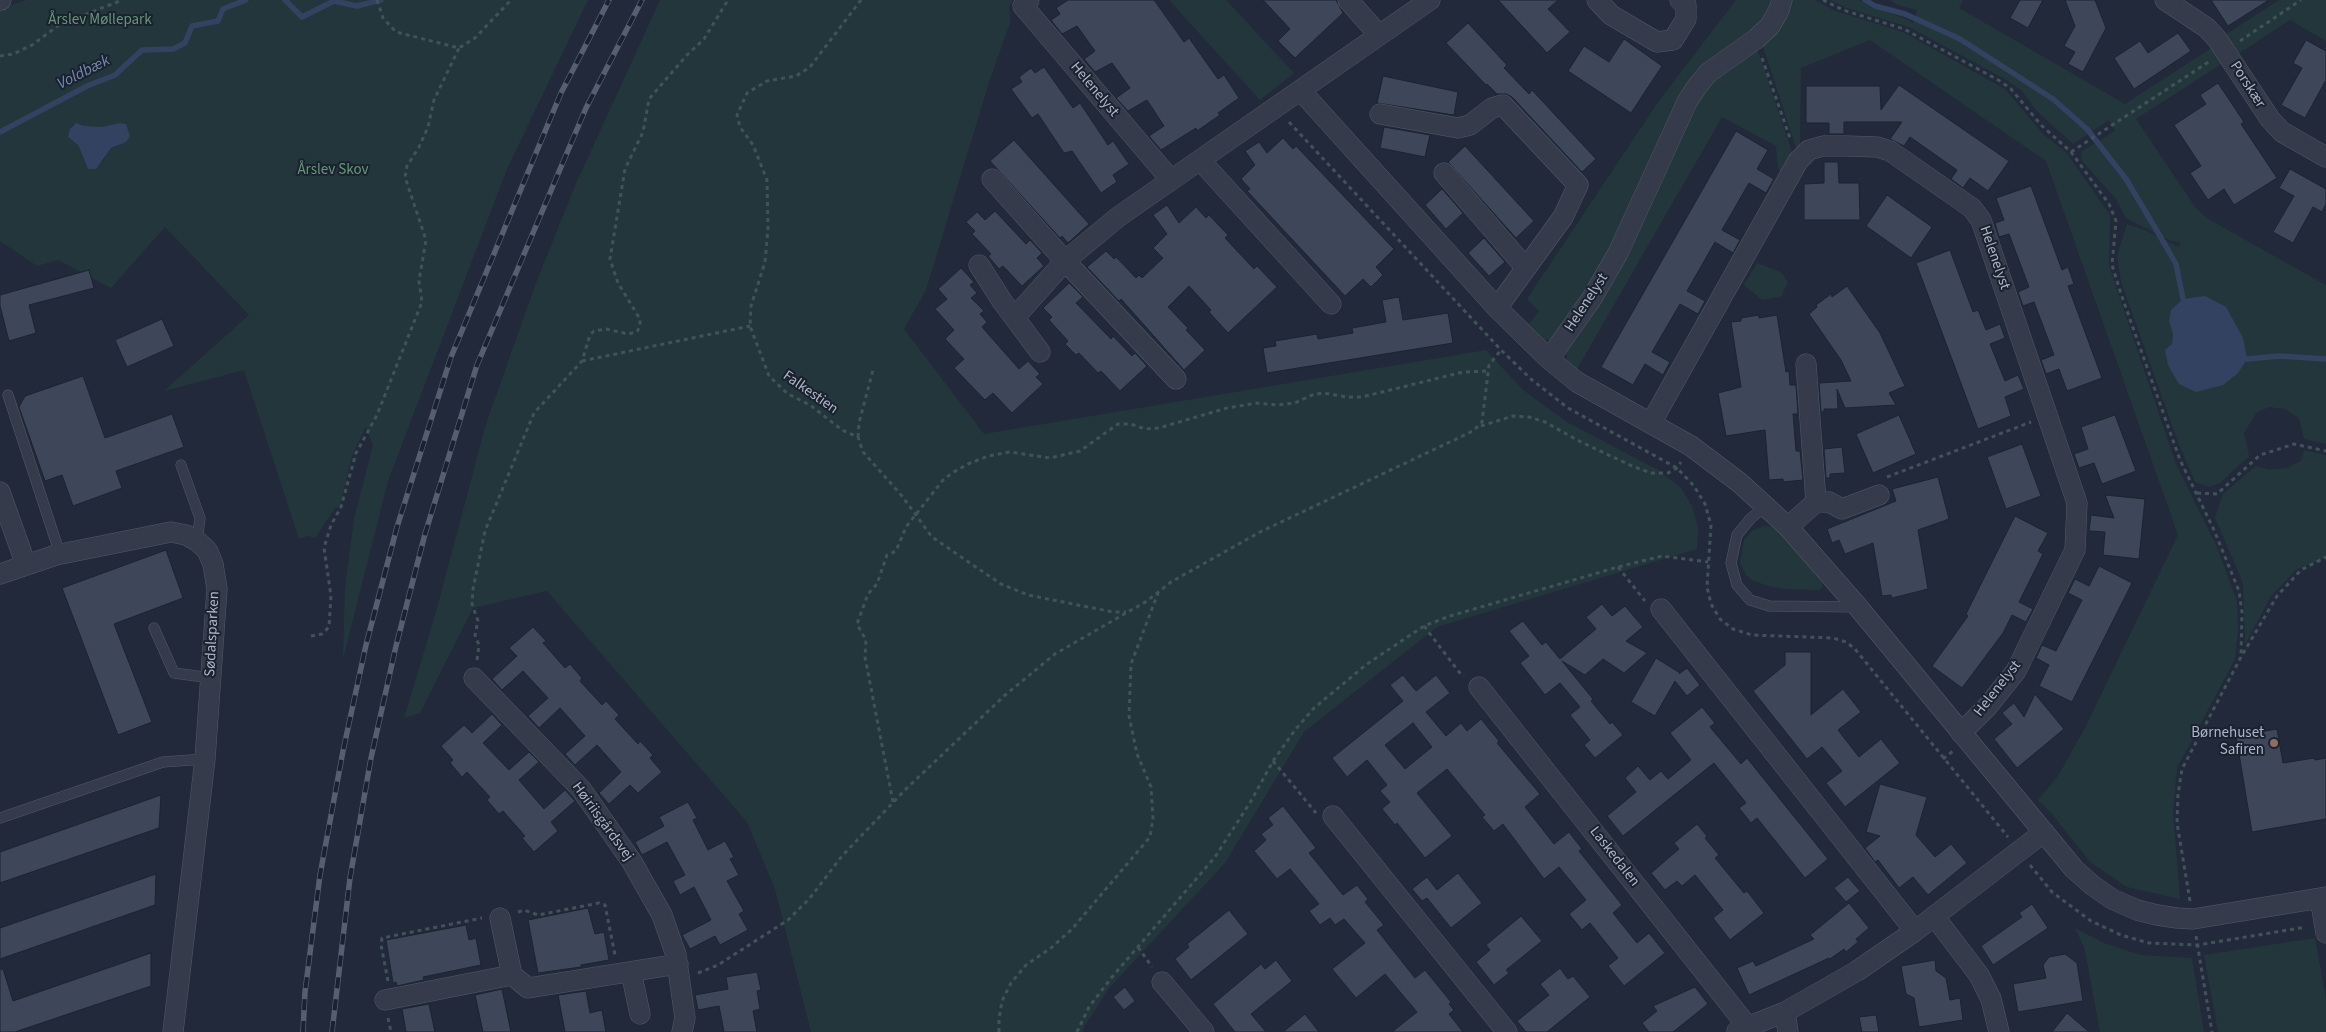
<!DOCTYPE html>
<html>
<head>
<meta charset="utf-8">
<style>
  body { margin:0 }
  canvas { display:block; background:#21293a }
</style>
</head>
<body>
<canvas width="2326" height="1032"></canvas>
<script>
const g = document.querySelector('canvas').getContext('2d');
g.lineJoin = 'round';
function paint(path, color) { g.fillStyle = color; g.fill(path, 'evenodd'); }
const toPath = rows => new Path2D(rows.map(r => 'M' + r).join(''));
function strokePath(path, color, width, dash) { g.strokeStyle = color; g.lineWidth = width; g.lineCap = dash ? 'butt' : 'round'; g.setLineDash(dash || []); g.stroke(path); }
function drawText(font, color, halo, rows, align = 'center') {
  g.font = font + ' "Source Sans 3",sans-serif'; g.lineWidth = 4; g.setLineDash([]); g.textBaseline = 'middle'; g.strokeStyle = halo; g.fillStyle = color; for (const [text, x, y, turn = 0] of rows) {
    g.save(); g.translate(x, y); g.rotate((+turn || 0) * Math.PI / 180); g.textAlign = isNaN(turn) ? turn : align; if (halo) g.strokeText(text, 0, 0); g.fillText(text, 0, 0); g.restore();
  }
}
paint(toPath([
  [26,0,588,0,507,169,388,481,343,659,345,588,354,519,373,445,366,427,352,456,340,506,335,508,315,538,307,536,299,539,244,370,164,391,249,315,165,227,111,288,58,260,37,266,0,241,0,9],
  [119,123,126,124,130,136,118,146,111,148,102,162,86,166,78,145,68,137,72,125,81,124,85,126,102,127],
  [660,0,1013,0,1009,7,1010,23,990,79,926,290,904,329,984,434,1486,350,1523,390,1567,422,1658,470,1681,488,1692,506,1698,527,1697,549,1437,627,1304,732,1225,863,1110,987,1084,1027,1083,1032,811,1032,775,889,747,822,547,591,473,608,420,713,404,718,436,612,486,424,535,286,575,186],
  [1169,0,1226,0,1294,73,1260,100],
  [1736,0,1774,0,1764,19,1724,53,1604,266,1556,339,1545,340,1529,324,1539,311,1527,299,1659,101],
  [1790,0,1815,0,1833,10,1903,32,2005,89,2044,135,2066,152,2110,215,2109,266,2176,464,2216,545,2237,601,2238,630,2235,659,2177,768,2173,812,2180,899,2127,887,2090,862,2053,815,2038,800,2058,776,2085,728,2178,535,2046,161,1870,40,1801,68,1800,148,1797,151,1763,46],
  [1830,0,1859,0,1873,8,1907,19,1913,23,1917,10,1898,5,1890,0,1963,0,1959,8,2125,104,2213,47,2223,63,2136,119,2195,207,2208,219,2326,285,2326,444,2304,439,2299,418,2285,409,2269,407,2257,412,2244,433,2249,456,2220,483,2209,487,2195,482,2178,442,2121,282,2117,256,2127,224,2147,231,2179,247,2181,242,2171,241,2126,218,2116,199,2081,160,2082,151,2115,131,2109,120,2073,144,2036,110,2022,91,2005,79,1909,27,1847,8],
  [2279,0,2326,0,2326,41,2290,20,2238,54,2225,35],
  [1757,48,1793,155,1783,173,1778,169,1776,146,1722,117,1577,369,1567,362,1566,348,1711,79],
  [1757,263,1781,272,1788,282,1781,297,1762,300,1744,285],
  [2304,450,2326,455,2326,558,2297,569,2271,596,2245,645,2243,583,2215,518,2223,494,2256,466,2269,470,2287,468,2301,461],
  [1764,526,1773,527,1778,531,1822,582,1822,588,1819,590,1785,589,1768,586,1752,580,1746,575,1740,563,1744,540,1752,531],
  [2075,928,2104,943,2140,955,2192,958,2204,1032,2100,1032,2085,950],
  [2315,938,2326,999,2326,1032,2218,1032,2204,955]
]), '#23363b');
paint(toPath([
  [76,123,85,126,102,127,119,123,126,124,130,136,126,142,111,148,96,169,88,169,78,145,68,137,70,129],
  [2205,296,2226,307,2243,338,2247,359,2238,373,2223,385,2196,392,2179,384,2168,365,2165,350,2172,344,2173,334,2169,321,2171,310,2183,299]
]), '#344261');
strokePath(toPath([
  [285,0,302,17,334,1,357,6,381,0],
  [1865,0,1875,6,1905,14,1960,39,2053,99,2087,129,2126,179,2160,236,2176,264,2183,299],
  [0,132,87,86,115,75,142,50,173,49,185,43,192,26,218,21,223,9,246,0],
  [2247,359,2279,356,2326,359]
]), '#344261', 5.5);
const building = toPath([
  [1068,0,1154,0,1184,42,1189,38,1218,79,1224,75,1239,98,1218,113,1220,115,1197,131,1196,128,1161,150,1149,136,1164,126,1147,100,1128,111,1116,98,1130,88,1112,63,1095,72,1084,59,1095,51,1077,26,1062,34,1051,20,1060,14,1056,8,1068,0],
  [1263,0,1336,0,1343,13,1295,58,1278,41,1290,29,1263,0],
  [1498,0,1558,0,1548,9,1570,32,1547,53,1498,0],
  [2020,0,2043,0,2028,28,2010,18,2020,0],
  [2065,0,2095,0,2106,28,2083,72,2068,64,2075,52,2064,46,2075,26,2065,0],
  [2211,0,2269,0,2228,26,2211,0],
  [1468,23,1507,65,1504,68,1529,94,1532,90,1596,159,1582,172,1512,97,1506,94,1497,94,1487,84,1486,85,1446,43,1468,23],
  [2178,33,2191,51,2134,89,2114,58,2140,41,2148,53,2178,33],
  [1624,39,1662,66,1631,113,1568,71,1584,46,1609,62,1624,39],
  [2306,40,2326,51,2326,80,2305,118,2281,105,2302,68,2293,63,2306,40],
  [1044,67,1073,108,1080,103,1108,145,1113,141,1129,164,1113,175,1117,182,1101,193,1072,151,1064,153,1038,114,1032,118,1011,89,1022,82,1019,77,1031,68,1035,73,1044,67],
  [1383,76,1458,92,1454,115,1377,103,1383,76],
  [2218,83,2244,122,2241,124,2277,178,2234,205,2224,189,2208,200,2190,173,2201,166,2174,125,2206,104,2200,95,2218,83],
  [1899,85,2009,161,1988,191,1970,178,1963,188,1951,179,1957,170,1910,137,1904,146,1890,139,1902,122,1844,122,1844,134,1829,134,1829,123,1806,123,1806,86,1880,86,1881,110,1899,85],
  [1384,127,1430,135,1425,157,1380,148,1384,127],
  [1736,131,1768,150,1757,169,1774,179,1766,193,1749,183,1722,230,1740,240,1733,253,1715,242,1687,291,1705,301,1698,314,1680,304,1652,352,1670,362,1663,375,1645,364,1633,385,1601,367,1736,131],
  [1283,138,1293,149,1296,146,1394,249,1376,267,1383,275,1371,287,1363,279,1345,296,1247,191,1250,189,1241,179,1255,165,1245,151,1259,142,1267,153,1283,138],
  [1014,140,1089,224,1068,243,1062,236,1060,238,990,161,1014,140],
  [1465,146,1534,221,1516,238,1448,162,1465,146],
  [1824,162,1838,162,1839,183,1859,183,1860,220,1804,220,1804,184,1824,183,1824,162],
  [2290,169,2326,189,2326,204,2322,212,2313,207,2293,243,2273,232,2294,196,2279,188,2290,169],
  [2031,186,2062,270,2068,267,2074,284,2068,286,2102,378,2067,391,2059,369,2046,374,2041,360,2054,355,2034,302,2023,306,2018,292,2029,287,2009,234,1999,237,1995,223,2004,220,1996,198,2031,186],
  [1442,189,1463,213,1446,229,1425,205,1442,189],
  [1887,195,1932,227,1911,258,1866,226,1887,195],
  [1167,205,1179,223,1196,207,1206,218,1209,215,1228,235,1225,238,1254,269,1257,266,1277,287,1228,333,1209,312,1211,310,1189,286,1168,307,1188,328,1186,330,1205,350,1184,370,1121,299,1119,301,1087,267,1106,251,1114,259,1116,257,1136,278,1139,275,1142,278,1163,258,1153,248,1167,234,1153,215,1167,205],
  [995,211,1026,244,1030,240,1042,253,1037,258,1044,266,1022,286,1003,266,999,269,988,256,991,254,972,234,975,231,966,222,977,212,985,220,995,211],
  [1484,238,1505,262,1489,276,1468,253,1484,238],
  [1950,250,1973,312,1978,310,1986,330,2000,324,2005,338,1990,344,2005,381,2018,375,2024,389,2005,397,2011,416,1978,429,1916,263,1950,250],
  [961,268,974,282,970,285,977,293,971,298,984,311,980,314,987,322,982,327,1019,369,1028,361,1040,374,1036,377,1043,384,1012,413,993,393,985,400,954,368,964,359,945,339,954,330,935,309,947,299,938,289,961,268],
  [89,270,94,288,29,305,36,333,9,341,0,306,0,295,89,270],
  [1069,283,1083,297,1076,303,1111,339,1113,336,1132,356,1135,353,1147,366,1120,391,1101,371,1098,373,1079,353,1076,355,1065,344,1068,341,1049,320,1052,317,1043,308,1069,283],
  [1847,286,1880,333,1905,386,1889,393,1896,405,1845,408,1837,389,1838,409,1824,409,1824,412,1821,412,1819,383,1851,381,1841,360,1809,314,1817,307,1816,305,1831,294,1832,297,1847,286],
  [1399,297,1403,320,1448,313,1453,343,1267,373,1263,348,1276,346,1275,341,1317,334,1318,339,1353,333,1352,328,1386,322,1382,300,1399,297],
  [1759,315,1759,318,1777,315,1786,372,1789,371,1790,385,1796,385,1798,414,1793,414,1796,451,1800,451,1803,480,1783,482,1783,479,1769,480,1765,430,1726,436,1718,393,1741,387,1731,322,1741,321,1741,318,1759,315],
  [162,319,174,346,127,367,115,340,162,319],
  [83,376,105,438,172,414,184,447,116,471,122,488,73,506,62,475,45,481,19,407,25,396,83,376],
  [1899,415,1916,454,1873,473,1856,434,1899,415],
  [2115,415,2136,471,2102,484,2094,463,2079,468,2074,454,2088,449,2081,427,2115,415],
  [2022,444,2041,496,2006,509,1987,457,2022,444],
  [1842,447,1845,473,1830,474,1830,478,1826,478,1824,449,1842,447],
  [1938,477,1949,519,1918,530,1928,589,1892,598,1891,595,1882,596,1873,543,1845,554,1839,540,1832,543,1827,529,1896,501,1892,489,1938,477],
  [2105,495,2145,499,2139,559,2103,555,2105,532,2089,531,2091,515,2114,518,2105,495],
  [2015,516,2048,533,2038,551,2043,554,2019,602,2033,609,2026,622,2012,615,2003,633,1962,688,1932,666,1968,616,1966,614,2015,516],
  [166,550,183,598,114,624,152,722,118,735,62,588,166,550],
  [2099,566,2132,583,2072,702,2039,686,2049,665,2036,658,2042,645,2056,651,2082,600,2068,593,2075,579,2089,586,2099,566],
  [1602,604,1612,616,1625,606,1643,627,1626,641,1647,653,1624,673,1603,659,1585,675,1562,661,1593,699,1591,701,1610,724,1612,722,1623,735,1595,758,1584,745,1590,740,1570,715,1580,707,1560,683,1545,695,1520,663,1529,656,1509,631,1523,621,1542,645,1546,642,1560,659,1596,629,1586,617,1602,604],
  [533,627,546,641,543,643,565,668,570,664,582,678,580,681,602,705,606,701,619,715,615,719,638,744,640,741,653,755,650,758,662,772,638,793,630,785,609,804,599,793,621,772,597,745,575,765,565,754,585,736,560,708,539,728,528,716,548,698,523,671,502,690,492,679,517,656,509,648,533,627],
  [1785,652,1811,652,1811,715,1843,689,1861,712,1838,730,1859,757,1881,739,1900,763,1845,807,1826,783,1842,771,1822,747,1807,759,1753,691,1785,665,1785,652],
  [1656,658,1680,673,1679,674,1687,668,1700,685,1687,696,1675,681,1655,716,1631,702,1656,658],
  [1403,675,1416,691,1436,675,1450,693,1426,712,1446,736,1461,723,1467,731,1481,719,1499,741,1497,743,1540,794,1525,807,1554,844,1569,832,1582,849,1579,851,1622,905,1613,913,1637,943,1649,933,1665,953,1624,986,1608,966,1618,958,1590,923,1582,930,1569,914,1586,900,1559,867,1544,879,1503,824,1494,831,1482,817,1485,815,1447,769,1417,793,1452,836,1425,858,1397,823,1395,825,1382,809,1390,802,1380,791,1387,785,1367,760,1347,777,1332,758,1403,701,1390,685,1403,675],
  [1413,723,1432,747,1405,769,1385,745,1413,723],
  [2035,694,2064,729,2017,768,1994,739,2012,724,2002,713,2014,703,2024,717,2035,694],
  [1702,707,1715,723,1710,727,1741,764,1747,758,1828,859,1805,878,1757,818,1751,823,1739,808,1746,803,1714,763,1623,836,1607,816,1636,792,1625,778,1638,766,1650,780,1661,771,1668,779,1691,760,1670,733,1702,707],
  [492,714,502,725,483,743,509,770,529,752,539,762,519,780,544,809,565,790,575,801,551,822,558,831,534,852,522,838,525,836,503,811,499,814,487,800,490,797,467,772,462,777,450,763,453,760,441,746,464,725,472,733,492,714],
  [2277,729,2283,763,2314,758,2315,760,2326,758,2326,819,2252,832,2236,736,2277,729],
  [1880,784,1927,797,1916,835,1935,857,1951,844,1967,863,1928,895,1913,877,1899,888,1878,860,1875,862,1865,848,1880,836,1866,832,1880,784],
  [161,795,159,828,0,883,0,852,161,795],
  [688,802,697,818,693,820,708,850,725,841,734,857,730,859,739,875,727,881,744,911,739,914,748,930,720,945,715,936,690,949,682,935,711,920,694,887,680,895,673,881,685,875,667,842,642,855,635,842,664,826,659,817,688,802],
  [1283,806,1316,848,1309,853,1343,895,1357,885,1368,899,1365,902,1384,925,1377,930,1415,978,1425,970,1451,1002,1449,1004,1454,1010,1449,1014,1463,1032,1392,1032,1417,1012,1385,974,1356,998,1332,969,1365,943,1344,919,1335,925,1330,918,1320,925,1309,911,1319,904,1290,869,1277,879,1254,851,1266,840,1261,834,1273,825,1268,818,1283,806],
  [1697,824,1707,836,1705,838,1719,855,1715,858,1744,893,1747,891,1764,913,1730,940,1713,918,1723,910,1695,875,1682,886,1677,881,1665,890,1651,873,1679,849,1674,843,1697,824],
  [1458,873,1482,903,1451,928,1427,898,1422,901,1412,889,1427,877,1437,890,1458,873],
  [156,874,155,905,0,959,0,928,156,874],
  [1848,877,1860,891,1846,902,1834,888,1848,877],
  [1849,903,1869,928,1856,939,1858,942,1846,952,1844,949,1830,959,1829,958,1749,995,1737,968,1753,961,1756,966,1814,939,1810,935,1849,903],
  [2032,904,2048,928,1993,965,1981,946,2022,917,2019,913,2032,904],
  [588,908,595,934,604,932,609,960,581,965,581,967,538,973,528,920,588,908],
  [1229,910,1248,934,1191,980,1175,959,1189,947,1187,944,1229,910],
  [1521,916,1542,941,1506,970,1509,973,1494,985,1476,962,1490,950,1486,945,1521,916],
  [466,925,469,940,476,938,481,965,423,977,424,980,397,986,396,982,393,983,386,940,466,925],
  [151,953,151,986,15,1032,0,1032,0,969,3,969,13,1001,151,953],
  [2065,954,2077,963,2083,1001,2018,1012,2013,984,2046,978,2043,965,2049,957,2065,954],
  [1276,960,1292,981,1251,1014,1266,1032,1235,1032,1213,1004,1261,964,1265,969,1276,960],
  [1935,960,1936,971,1946,978,1950,1000,1960,998,1963,1020,1919,1027,1914,998,1906,994,1901,966,1935,960],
  [1560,968,1568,979,1573,976,1590,997,1547,1032,1526,1032,1517,1021,1549,995,1540,984,1560,968],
  [757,972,761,990,757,991,760,1009,753,1011,757,1032,724,1032,719,1006,698,1010,695,995,728,989,726,977,757,972],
  [1125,987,1135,1001,1124,1010,1113,997,1125,987],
  [1695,987,1708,1004,1673,1032,1649,1032,1642,1023,1657,1011,1653,1006,1695,987],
  [502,989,511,1032,483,1032,475,995,502,989],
  [586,991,590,1013,602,1010,606,1032,565,1032,558,995,586,991],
  [429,1004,435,1032,406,1032,402,1009,429,1004],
  [2067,1013,2089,1032,2052,1032,2067,1013],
  [1305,1014,1319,1032,1283,1032,1305,1014],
  [1876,1015,1879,1032,1862,1032,1859,1017,1876,1015]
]);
paint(building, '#3d4759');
strokePath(building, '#1c2331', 1);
const lane = toPath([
  [8,395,60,554],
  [181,465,200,518,197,541],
  [1766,506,1751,518,1737,535,1731,563,1737,585,1750,600,1769,606,1857,607],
  [154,628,174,673,211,678],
  [0,818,163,762,205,759]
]);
const street = toPath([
  [0,0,1,0],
  [1029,0,1023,6,1171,180],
  [1348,0,1379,35],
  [1597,0,1611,15,1657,42,1673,40,1686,19,1686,5,1680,0],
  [2165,0,2207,28,2217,39,2270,119,2282,132,2326,157],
  [1301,91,1497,308,1549,359,1577,382,1691,446,1740,483,1788,527,1858,607,2074,869,2092,885,2112,899,2137,910,2157,915,2177,918,2193,919,2326,897],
  [1380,114,1458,128,1470,125,1492,108,1503,105,1578,185,1563,217,1497,308],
  [1200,160,1331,304],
  [1444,173,1525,267],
  [992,179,1065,261,1176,379],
  [979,265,1002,301,1040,352],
  [1015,317,1065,261,1118,217,1430,0],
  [1549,359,1592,298,1618,253,1687,102,1696,88,1708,73,1756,39,1770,26,1779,10,1782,0],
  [1806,364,1816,502],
  [1651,423,1798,161,1809,150,1823,146,1847,146,1877,147,1890,151,1972,208,1981,220,2077,503,2075,550,2016,671,1988,706,1961,733],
  [0,492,26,565],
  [1788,527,1816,502,1829,502,1842,509,1879,495],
  [0,574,56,555,171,532,186,535,197,541,207,550,213,564,217,589,205,759,173,1032],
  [1661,609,1915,931],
  [474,678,581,789,632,862,662,915,676,955,685,1018,682,1032],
  [1479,687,1748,1027],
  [1333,816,1507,1032],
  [2320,898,2326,933],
  [1934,916,1979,975,1991,999,1999,1032],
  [500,918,512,975],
  [631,972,640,1014],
  [1162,982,1204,1032],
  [385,1000,512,975,528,988,678,964],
  [1785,1012,1788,1032],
  [1737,1031,1785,1012,1857,971,1915,931,2044,832]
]);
strokePath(lane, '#525968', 11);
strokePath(street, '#525968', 21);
strokePath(toPath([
  [377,0,383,18,396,32,459,48,475,38,511,0],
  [861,0,810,67,796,76,767,81,747,93,737,115,740,127,753,145,767,180,768,229,765,262,751,306,750,326,769,376,788,394,810,405,842,430,858,437,863,452,902,496,932,537,970,563,1001,584,1028,595,1113,612,1126,612],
  [1823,0,1843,10,1904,29,2000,81,2011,89,2041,125,2071,152,2109,204,2116,221,2112,265,2121,294,2180,460,2214,530,2239,591,2242,612,2241,657],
  [2240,41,2301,0],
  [0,56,13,54,32,45,59,25,122,0],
  [1762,58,1791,141],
  [1289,122,1501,350,1532,380,1568,408,1677,468,1694,486,1705,504,1711,525,1707,587,1711,604,1720,619,1733,629,1752,635,1833,638,1846,642,1855,649,2008,837],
  [2071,152,2210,61],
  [582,361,750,326],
  [1481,426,1513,416,1529,417,1545,422,1579,441,1632,466,1651,473,1668,473,1677,468,1681,462],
  [858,437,859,423,873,370],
  [1887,477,2031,422],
  [2197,493,2217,494,2260,455,2279,449,2294,444,2326,451],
  [1618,567,1645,601],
  [1424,626,1459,672,1464,676],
  [311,636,322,634,329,627,331,596,324,548,331,525,341,507,356,453,377,415,422,302,419,281,426,240,405,177,407,166,419,147,428,127,434,100,459,48],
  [477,660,479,645,475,635,478,621,472,604,473,589,485,531,534,413,582,361,590,335,594,331,606,329,628,334,637,332,640,326,640,319,618,283,610,259,625,169,643,132,649,99,687,55,704,39,728,0],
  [1943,759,1953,751],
  [1273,761,1316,813],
  [893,802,865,657,866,640,857,624,868,594,877,584,887,555,896,551,906,527,943,480,952,473,968,464,988,456,1010,452,1050,458,1080,451,1118,424,1131,424,1145,429,1159,428,1227,408,1257,403,1277,405,1295,403,1312,395,1323,393,1347,397,1362,397,1463,372,1489,371],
  [2030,865,2052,892,2091,921,2121,935,2149,943,2198,945,2306,927],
  [2190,901,2177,823,2178,794,2182,769,2241,657,2277,596,2301,570,2326,557],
  [518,912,524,910,538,915,599,903,605,905,615,955],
  [2196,936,2212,1032],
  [1138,947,1152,967],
  [698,973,718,965,788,920,810,898,842,856,906,789,1004,696,1055,654,1147,601,1171,582,1260,532,1473,431,1482,422,1489,365,1501,350],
  [388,981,381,945,382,938,482,918],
  [388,1018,391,1032],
  [999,1032,999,1019,1002,1001,1011,983,1026,965,1051,948,1072,929,1150,837,1153,819,1151,787,1137,754,1129,716,1131,664,1158,593],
  [1077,1032,1089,1007,1112,977,1215,857,1251,801,1273,761,1295,730,1314,708,1367,664,1424,626,1450,616,1618,567,1662,556,1708,562]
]), '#415358', 3, [4, 4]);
strokePath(lane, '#353b4a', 10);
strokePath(street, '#353b4a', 20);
const rail = toPath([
  [303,1032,305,992,320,875,343,751,366,645,397,527,451,357,561,93,609,0],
  [332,1032,350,878,371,758,396,646,425,534,477,365,586,108,642,0]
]);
strokePath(rail, '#565f71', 5.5);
strokePath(rail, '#1a212f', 4, [11]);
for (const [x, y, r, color] of [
  [2274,743,5,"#8d6e63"]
]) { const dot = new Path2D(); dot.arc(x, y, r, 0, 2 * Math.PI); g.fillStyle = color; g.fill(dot); strokePath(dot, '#1a212f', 2); }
drawText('15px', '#669876', '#1a212f', [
  ["Årslev Møllepark",100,21],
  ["Årslev Skov",333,171]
]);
drawText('15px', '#afb6c6', '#1a212f', [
  ["Porskær",2247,85,57],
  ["Helenelyst",1094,90,50],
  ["Helenelyst",1994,258,71],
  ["Helenelyst",1587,303,-57],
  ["Falkestien",810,393,35],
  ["Sødalsparken",213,634,-87],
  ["Helenelyst",1998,689,-52],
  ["Høiriisgårdsvej",602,822,54],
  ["Laskedalen",1614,857,52]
]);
drawText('15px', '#afb6c6', '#1a212f', [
  ["Børnehuset",2264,734],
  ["Safiren",2264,751]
], 'right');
drawText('italic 16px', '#7689af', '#1a212f', [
  ["Voldbæk",84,73,-27]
]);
</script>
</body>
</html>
